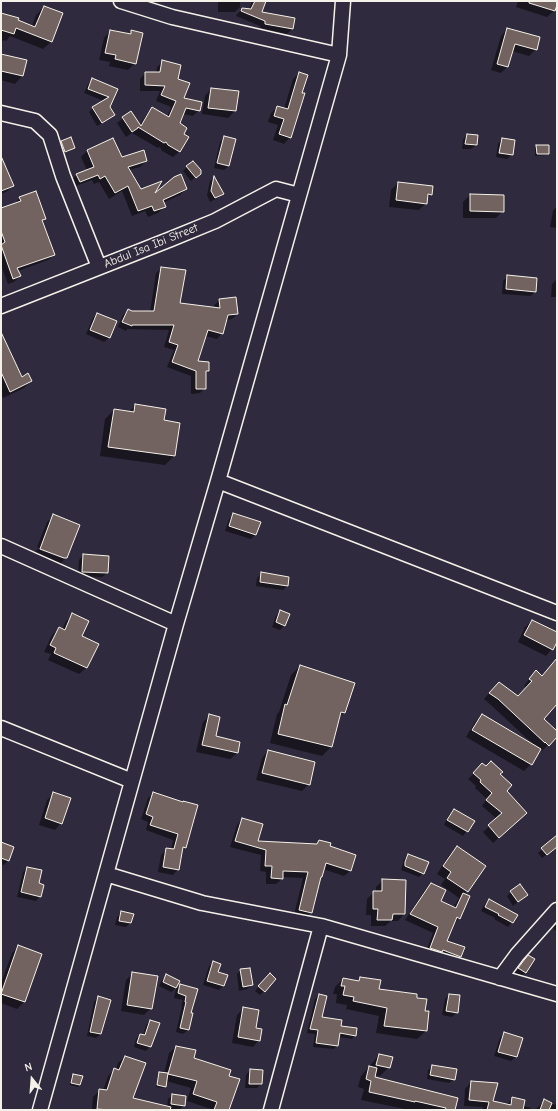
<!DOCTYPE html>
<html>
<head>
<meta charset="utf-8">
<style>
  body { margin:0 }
  #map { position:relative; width:558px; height:1111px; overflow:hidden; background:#2f2a3d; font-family:"Comic Neue",sans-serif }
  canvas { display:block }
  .frame { position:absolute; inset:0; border:2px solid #f4f1e8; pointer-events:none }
  .north { position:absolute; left:12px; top:1059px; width:40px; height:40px; -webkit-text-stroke:3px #2f2a3d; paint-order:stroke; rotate:343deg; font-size:11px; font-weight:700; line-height:16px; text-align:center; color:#f4f1e8 }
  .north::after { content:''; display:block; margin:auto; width:14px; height:18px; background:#f4f1e8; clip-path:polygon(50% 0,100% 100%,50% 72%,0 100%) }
</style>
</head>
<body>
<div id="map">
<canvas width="558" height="1111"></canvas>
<div class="frame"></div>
<div class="north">N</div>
</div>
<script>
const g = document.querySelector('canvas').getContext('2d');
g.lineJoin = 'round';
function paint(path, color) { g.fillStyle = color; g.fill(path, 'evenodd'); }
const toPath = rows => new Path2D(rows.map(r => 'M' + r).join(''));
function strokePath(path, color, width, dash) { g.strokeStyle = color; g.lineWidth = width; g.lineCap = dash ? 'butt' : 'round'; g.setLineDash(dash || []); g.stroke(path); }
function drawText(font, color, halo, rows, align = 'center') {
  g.font = font + ' "Comic Neue",sans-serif'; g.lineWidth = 3; g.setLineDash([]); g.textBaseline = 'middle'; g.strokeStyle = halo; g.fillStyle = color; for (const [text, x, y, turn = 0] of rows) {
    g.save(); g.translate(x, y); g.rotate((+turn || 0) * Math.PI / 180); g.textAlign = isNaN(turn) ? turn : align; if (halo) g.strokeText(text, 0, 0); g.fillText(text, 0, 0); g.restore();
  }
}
paint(toPath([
  [218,1,240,1,240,7,235,12,218,12],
  [252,1,265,1,260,12,292,29,287,34,260,28,260,26,236,16,237,14,242,9,249,10],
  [518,1,557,1,554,11,547,17,516,7],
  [44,7,51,42,43,49,10,36,6,41,3,40,1,46,1,14,32,26,36,15],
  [507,29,536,49,529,56,512,51,508,66,501,73,491,70,501,36],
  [110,31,128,35,132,31,135,63,128,70,109,66,110,62,99,60,104,38],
  [1,53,5,54,5,56,22,76,15,84,1,80],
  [163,61,177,79,183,99,199,110,193,116,183,114,179,124,183,134,188,137,179,152,173,157,162,151,160,147,158,148,132,133,126,137,117,123,123,118,139,126,147,114,152,108,167,117,171,107,156,101,160,91,140,91,140,79,145,73,156,73,157,67],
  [299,73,301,93,290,137,284,144,273,140,278,125,268,122,271,113,277,107,284,109,293,79],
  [92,79,117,90,109,107,114,115,109,119,97,126,89,112,93,108,104,101,84,93,88,84],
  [211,89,237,92,235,111,228,118,202,114,205,96],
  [467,135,477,136,476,145,471,149,462,149,463,139],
  [224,137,229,166,224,170,214,168,220,142],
  [502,139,512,154,507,159,496,157,498,144],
  [62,142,74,148,63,154,60,144],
  [537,146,548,154,546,155,535,156,535,148],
  [87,151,121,158,146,161,140,167,128,170,141,191,152,197,186,189,180,195,163,203,164,207,158,213,148,217,145,211,132,216,122,191,109,199,99,182,94,184,92,180,73,187,71,181,77,174,87,170,81,157],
  [1,158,13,186,6,192,1,194],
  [187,167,200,173,191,181,183,171],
  [214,178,222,193,218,198,210,202,207,195,210,181],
  [398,183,431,194,427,199,426,203,419,210,389,207,391,190],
  [470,195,503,211,496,218,463,218,463,202],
  [20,197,45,218,42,221,54,255,48,260,18,271,20,276,14,282,8,284,1,265,1,238,3,236,1,231,1,209,15,204],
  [557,206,557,228,550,227,553,211],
  [162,268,179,304,215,308,214,305,220,300,237,314,232,319,226,320,222,333,217,339,205,336,197,362,208,371,205,374,205,388,200,393,191,394,191,376,167,367,174,350,164,347,169,330,127,329,126,331,118,327,123,315,129,310,131,312,150,312,156,273],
  [508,276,535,292,531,296,502,294,503,281],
  [556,280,557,297,551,297,552,284],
  [97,314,116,322,109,338,104,342,86,334,93,318],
  [1,334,21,378,31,381,24,388,3,398,1,393],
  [135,406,163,421,179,423,174,456,165,465,100,456,105,419,114,410,129,412],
  [234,514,255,535,251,539,225,531,229,519],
  [54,516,66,558,59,565,34,556,37,549,64,559,64,557,37,547,47,522],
  [83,555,107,573,102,577,78,576,79,560],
  [262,573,287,586,283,590,256,586,257,578],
  [280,612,285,625,280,630,272,627,276,616],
  [73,614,81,636,97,644,86,668,79,674,48,660,51,654,44,652,52,635,59,628,62,630,66,621],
  [532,621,557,633,557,640,552,649,546,656,518,642,525,627],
  [553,664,557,667,557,703,543,719,557,732,557,735,542,751,540,749,531,764,524,771,466,737,475,722,482,716,534,745,492,706,484,699,493,689,518,697,526,688,524,686,530,678,542,676],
  [300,666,344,713,338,718,331,747,322,756,270,743,277,714,279,712,291,675],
  [210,715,214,737,237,753,230,759,196,752,203,722],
  [268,751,309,784,302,791,256,780,262,758],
  [477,770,499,774,506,791,526,813,493,843,483,832,497,819,482,806,487,799,475,788,476,786,468,779],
  [54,793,61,823,55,830,39,825,47,800],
  [154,793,183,803,185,847,181,851,178,869,173,875,158,872,161,855,167,849,171,850,173,840,146,830,148,822,141,819,148,798],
  [454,810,474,822,463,836,444,825,449,815],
  [242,819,257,841,315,845,319,841,329,847,350,871,344,876,323,869,321,877,319,879,311,912,305,918,294,915,303,878,282,877,282,879,276,884,266,884,266,872,260,871,261,855,230,847,237,825],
  [557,836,557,847,542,858,538,853],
  [1,845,13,847,8,861,4,865,1,864],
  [457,847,485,866,464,895,459,918,454,924,446,941,460,956,454,962,425,954,433,933,405,920,425,890,431,884,439,902,453,908,459,898,441,885,445,879,437,874,450,854],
  [409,855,423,873,419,877,401,870,404,859],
  [27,868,37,884,40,896,36,901,17,897,23,872],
  [383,880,404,914,398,921,391,921,385,926,371,926,371,915,366,915,367,899,374,892,376,892,376,887],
  [511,892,526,895,513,906,507,896],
  [489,900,517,915,508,927,494,919,495,918,481,911,484,905],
  [122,912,130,923,126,927,115,925,117,917],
  [557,923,557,932,553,928],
  [18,947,41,954,24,1002,17,1009,1,1003,1,983,12,953],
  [524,961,526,972,521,977,515,973],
  [214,962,217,973,226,976,223,986,219,990,203,985,209,966],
  [241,970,252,985,247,989,239,991,237,974],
  [133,973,151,1008,144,1015,121,1011,126,980],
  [167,976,176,988,171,992,159,986,162,980],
  [360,978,378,990,416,999,424,1011,426,1031,417,1039,376,1033,379,1016,346,1009,347,1005,336,1003,337,994,333,994,335,987,343,979,357,981],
  [265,979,264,991,260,995,255,991],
  [181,985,197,989,190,1014,188,1030,183,1034,176,1032,182,1006,181,1006,183,1000,174,998,176,989],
  [319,995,320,1018,355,1035,352,1039,338,1037,337,1045,334,1049,313,1047,315,1034,307,1033,315,999],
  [449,995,457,1012,452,1017,442,1015,445,999],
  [98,997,101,1034,96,1038,87,1036,94,1002],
  [244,1008,255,1029,259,1040,253,1047,232,1043,237,1015],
  [150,1021,150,1046,146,1051,134,1047,136,1039,140,1035,143,1036,146,1025],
  [504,1033,521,1039,516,1057,511,1061,494,1056,500,1038],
  [176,1047,193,1059,228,1076,228,1110,210,1110,211,1109,187,1101,191,1088,166,1081,165,1086,163,1088,156,1087,158,1075,160,1073,164,1074,169,1053],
  [379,1055,389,1067,380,1076,374,1075,374,1078,454,1110,410,1110,361,1100,364,1089,358,1087,361,1076],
  [376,1064,378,1064,376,1070,374,1070],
  [125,1057,132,1099,164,1110,92,1110,93,1097,100,1090,103,1091,108,1076,115,1069,116,1070,118,1063],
  [433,1066,454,1079,449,1083,427,1079,428,1070],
  [250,1070,261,1084,257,1088,245,1088,246,1075],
  [73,1075,80,1085,78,1087,70,1085,71,1077],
  [471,1082,492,1101,506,1105,513,1098,523,1106,531,1108,530,1110,483,1110,483,1107,464,1106,465,1089],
  [173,1095,184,1105,179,1110,167,1108,168,1099],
  [544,1101,555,1105,557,1103,557,1110,535,1110]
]), '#0007');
const building = toPath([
  [255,1,266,1,262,12,295,18,293,29,265,24,265,21,241,11,242,8,251,9,255,1],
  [529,1,557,1,557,5,555,11,529,3,529,1],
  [44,6,63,13,52,42,16,28,14,34,1,30,1,13,19,18,18,20,35,27,44,6],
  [507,28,540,37,537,50,515,44,508,67,497,64,507,28],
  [110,30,131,34,131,30,143,33,136,64,115,59,116,55,105,53,110,30],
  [1,54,27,60,23,76,1,71,1,54],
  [162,60,181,65,178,79,190,83,184,98,202,102,200,111,186,108,180,123,187,128,184,134,189,137,180,152,168,145,166,142,164,143,138,127,138,128,132,132,122,117,131,111,141,126,152,107,169,117,176,101,161,95,165,86,145,85,145,72,160,72,162,60],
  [299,72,308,75,302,93,305,93,291,138,279,134,284,119,274,116,277,106,288,109,299,72],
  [92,78,118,89,110,107,115,115,102,123,92,107,109,97,88,89,92,78],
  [211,88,239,91,236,111,208,108,211,88],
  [467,134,478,135,477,145,465,144,467,134],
  [224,136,236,139,229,166,217,163,224,136],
  [71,137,75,148,65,152,61,141,71,137],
  [113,138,122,157,144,150,147,161,128,167,141,189,162,181,155,193,174,177,181,174,187,189,163,200,166,207,154,211,152,206,138,211,128,186,115,193,105,176,100,179,98,175,80,182,76,174,94,167,87,150,113,138],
  [502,138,515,140,513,155,499,153,502,138],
  [536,145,549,145,549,154,537,154,536,145],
  [1,156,14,186,1,191,1,156],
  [193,161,201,170,201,174,196,178,186,166,193,161],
  [214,176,224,194,215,198,211,191,214,176],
  [398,182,433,186,432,195,428,194,427,204,396,200,398,182],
  [36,191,46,219,42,220,55,255,17,268,21,276,13,279,1,245,5,242,1,231,1,208,21,201,19,197,36,191],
  [470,194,504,195,504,212,470,211,470,194],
  [161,267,186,270,180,303,220,308,219,299,236,297,238,314,228,315,223,334,208,330,198,361,209,362,209,371,206,371,206,389,196,389,196,371,172,362,178,345,169,342,174,325,132,325,132,326,122,322,128,309,132,311,154,311,161,267],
  [507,275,537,278,536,292,506,289,507,275],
  [97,313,117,321,110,338,90,330,97,313],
  [1,332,22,377,28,373,32,381,10,392,1,372,1,332],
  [135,404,166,409,164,420,180,423,175,456,108,447,114,409,134,412,135,404],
  [233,513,261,522,256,535,229,526,233,513],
  [53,514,80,525,67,558,64,558,40,549,53,514],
  [83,554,109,556,108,573,82,572,83,554],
  [261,572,289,577,288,586,260,582,261,572],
  [280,610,290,614,285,626,276,622,280,610],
  [72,613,89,621,82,636,99,644,87,668,54,653,56,648,50,645,59,627,65,630,72,613],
  [532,620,557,632,557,642,553,650,524,635,532,620],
  [557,658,557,704,544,719,557,731,557,737,549,746,545,742,545,743,498,699,489,693,499,682,518,696,532,681,529,679,536,670,542,676,557,658],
  [300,665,355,683,345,713,341,712,332,747,278,734,285,704,287,705,300,665],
  [209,714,220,717,216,736,240,742,238,753,202,745,209,714],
  [482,714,541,749,532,765,472,730,482,714],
  [268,750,315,762,310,785,262,773,268,750],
  [491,761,503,772,500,774,512,785,507,791,527,813,499,838,488,825,502,813,486,800,492,793,480,782,481,780,473,773,482,763,486,766,491,761],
  [53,792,71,798,62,824,45,818,53,792],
  [153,792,183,802,183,801,198,805,186,848,183,847,179,870,163,867,166,848,174,849,178,834,150,825,153,817,146,814,153,792],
  [454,809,475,821,468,832,447,820,454,809],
  [242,818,263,824,258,841,317,844,319,840,331,843,330,846,356,855,351,871,326,863,322,877,321,877,312,913,299,910,308,872,283,871,283,879,271,878,272,866,265,866,266,850,235,841,242,818],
  [557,835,557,847,547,855,541,848,557,835],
  [1,842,14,847,9,861,1,858,1,842],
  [457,846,486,866,468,892,447,878,451,872,443,866,457,846],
  [408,854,429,862,424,874,405,866,405,862,408,854],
  [27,867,42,870,39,883,44,885,41,897,21,892,27,867],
  [382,879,406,880,405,914,393,914,392,920,377,920,378,909,373,909,373,891,382,891,382,879],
  [431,883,446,890,441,901,456,908,463,893,470,896,460,919,457,917,447,941,465,947,461,957,443,950,442,952,430,948,438,927,410,914,431,883],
  [520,884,528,895,518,902,510,891,520,884],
  [489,899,518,915,513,923,498,915,499,914,485,907,489,899],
  [121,911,134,914,131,923,119,921,121,911],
  [18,945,42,954,25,1002,1,994,18,945],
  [528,955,535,959,526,973,518,968,528,955],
  [213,961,221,964,218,972,228,975,224,986,207,981,213,961],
  [250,968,253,985,243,987,240,969,250,968],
  [132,972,158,976,152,1009,127,1005,132,972],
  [270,973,276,979,265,992,258,986,270,973],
  [166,974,180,981,176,988,163,982,166,974],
  [360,977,381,980,379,989,417,994,417,998,427,999,425,1011,429,1011,427,1031,384,1026,387,1008,353,1001,354,997,343,995,345,986,341,986,343,978,359,981,360,977],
  [180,984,198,989,191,1013,193,1013,189,1030,180,1028,186,1002,185,1002,186,996,178,993,180,984],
  [319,994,327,996,322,1017,342,1020,341,1026,357,1028,356,1036,340,1033,338,1046,316,1043,318,1030,310,1029,319,994],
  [449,994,460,995,458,1013,446,1011,449,994],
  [98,996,111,1000,101,1034,90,1032,98,996],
  [243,1007,259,1010,256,1028,262,1029,260,1041,238,1037,243,1007],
  [150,1020,160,1023,151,1047,137,1043,140,1034,145,1035,150,1020],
  [504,1032,523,1038,517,1057,498,1052,504,1032],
  [176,1046,196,1050,194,1058,231,1070,229,1076,240,1079,229,1110,214,1110,217,1102,193,1094,197,1081,168,1074,176,1046],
  [379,1054,393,1057,390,1068,376,1065,379,1054],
  [125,1056,146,1063,133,1098,171,1107,170,1110,109,1110,97,1109,99,1089,107,1090,114,1068,119,1070,125,1056],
  [432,1065,457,1069,455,1080,430,1075,432,1065],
  [369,1066,377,1068,375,1077,458,1098,455,1110,445,1110,446,1108,415,1101,415,1102,369,1092,371,1081,366,1079,369,1066],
  [250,1069,263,1070,262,1084,249,1084,250,1069],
  [159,1072,168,1073,166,1087,157,1085,159,1072],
  [73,1074,83,1076,80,1085,71,1083,73,1074],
  [471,1081,498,1083,493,1101,511,1105,512,1097,525,1100,523,1110,487,1110,489,1102,469,1100,471,1081],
  [172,1094,186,1096,185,1106,171,1104,172,1094],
  [544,1099,552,1103,549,1110,540,1110,544,1099]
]);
paint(building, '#736360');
strokePath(building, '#f4f1e8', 1);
const minor = toPath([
  [121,1,172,17,339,55],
  [1,113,35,121,50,135,63,176,99,267],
  [1,306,171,239,215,221,276,189,299,195],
  [218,481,557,613],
  [1,546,176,624],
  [1,728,132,781],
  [106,874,202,903,321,926,557,994],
  [500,978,517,955,557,910],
  [40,1110,176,624,218,481,339,55,343,1],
  [271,1110,321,926]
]);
strokePath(minor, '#f4f1e8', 17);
strokePath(minor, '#2f2a3d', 14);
drawText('12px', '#f4f1e8', '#2f2a3d', [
  ["Abdul Isa Ibi Street",151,246,-22]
]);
</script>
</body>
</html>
